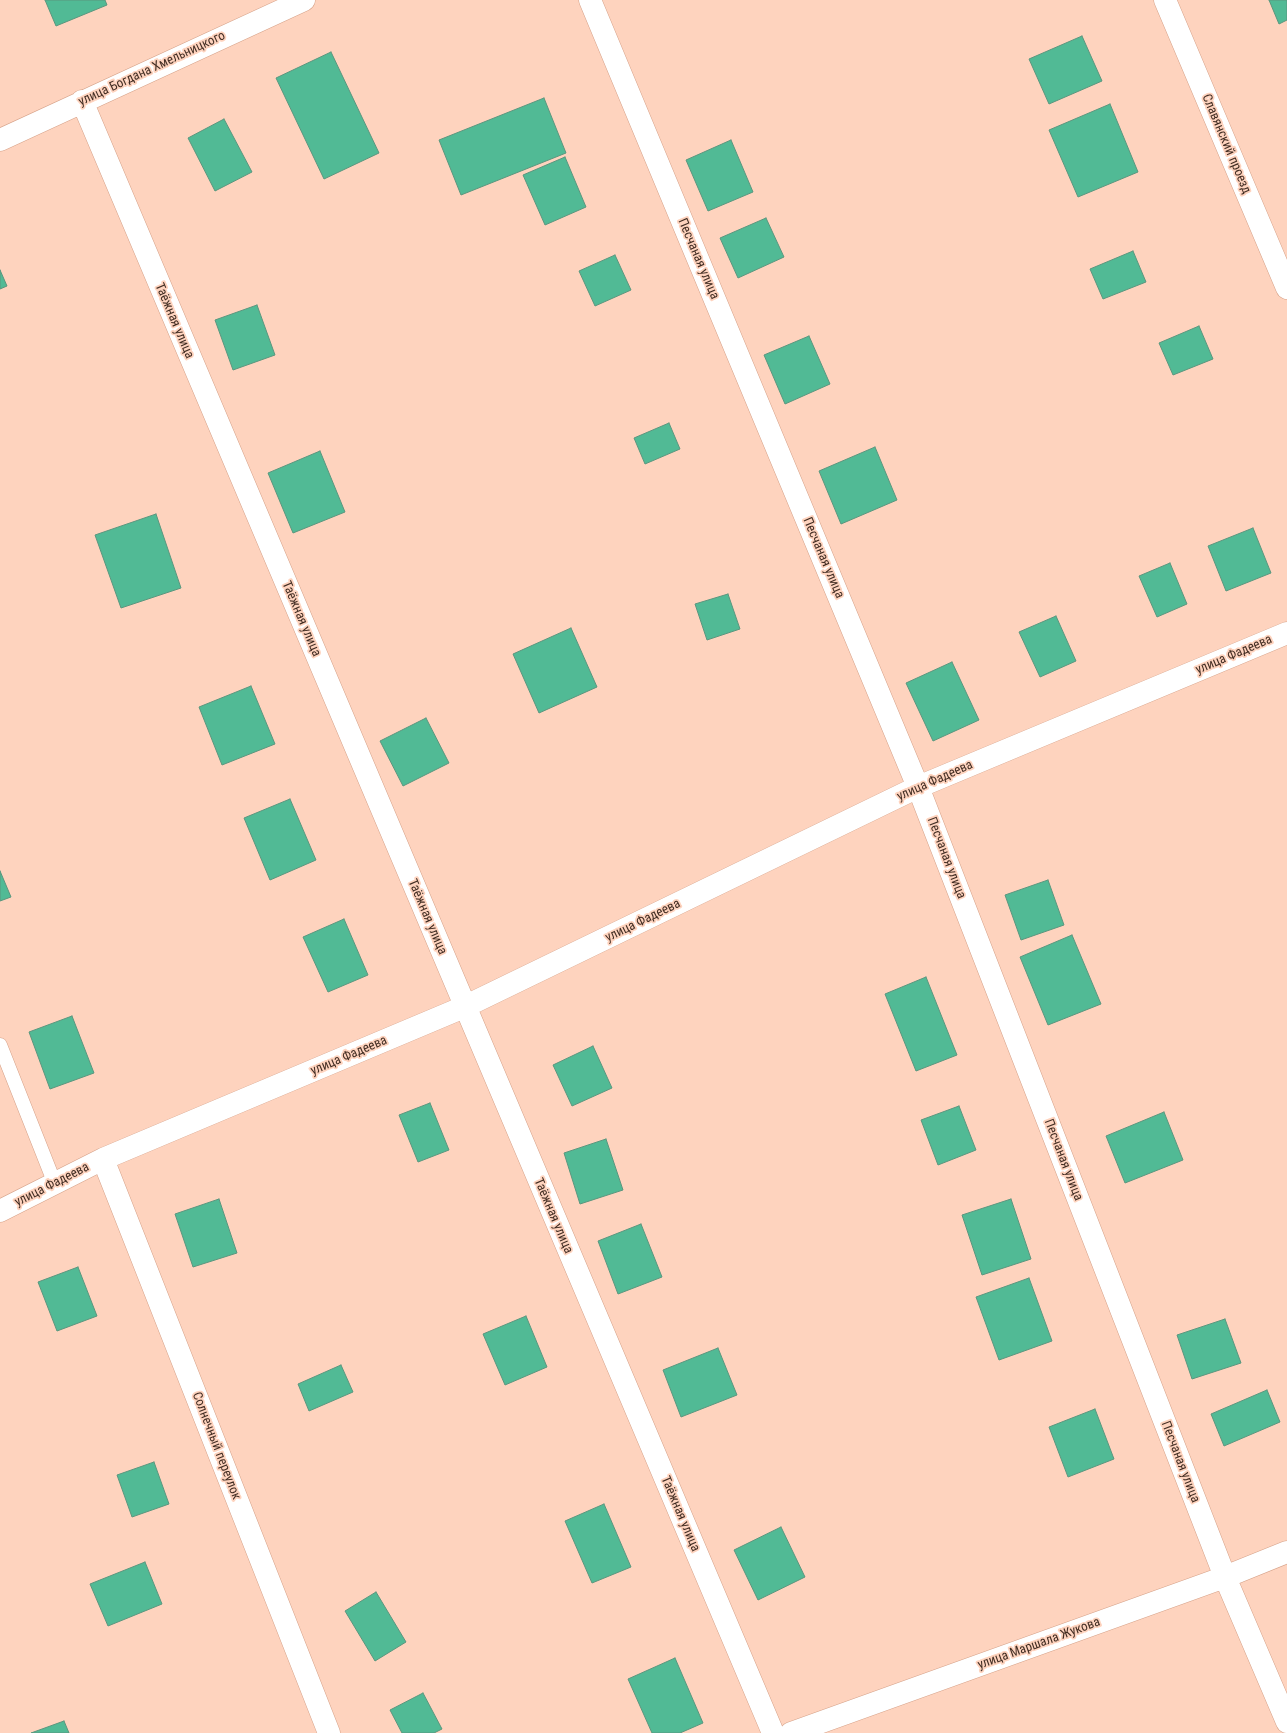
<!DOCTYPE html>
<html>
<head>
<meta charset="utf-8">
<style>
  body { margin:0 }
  canvas { display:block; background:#fed3be }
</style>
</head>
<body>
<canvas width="1287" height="1733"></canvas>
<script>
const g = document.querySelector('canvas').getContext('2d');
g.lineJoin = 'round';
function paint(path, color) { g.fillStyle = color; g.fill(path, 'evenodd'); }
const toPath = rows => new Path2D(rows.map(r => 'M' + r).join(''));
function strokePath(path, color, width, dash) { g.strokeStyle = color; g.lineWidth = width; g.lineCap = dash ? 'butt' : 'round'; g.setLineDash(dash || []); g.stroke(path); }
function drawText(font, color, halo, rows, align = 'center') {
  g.font = font + ' "Roboto Condensed",sans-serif'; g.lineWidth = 3.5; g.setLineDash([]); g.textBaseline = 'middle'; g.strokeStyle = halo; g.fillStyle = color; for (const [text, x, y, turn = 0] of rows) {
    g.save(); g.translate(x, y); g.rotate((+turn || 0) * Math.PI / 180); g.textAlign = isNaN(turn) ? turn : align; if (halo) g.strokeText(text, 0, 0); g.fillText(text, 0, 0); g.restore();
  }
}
const building = toPath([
  [45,0,105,0,107,5,56,26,45,0],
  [1269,0,1287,0,1287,20,1279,24,1269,0],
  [1082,36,1102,81,1049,104,1029,59,1082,36],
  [331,52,379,153,324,179,276,78,331,52],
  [544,98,566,153,461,195,439,140,544,98],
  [1110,104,1138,172,1078,197,1049,130,1110,104],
  [224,119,252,172,215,191,188,138,224,119],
  [731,140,753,192,708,211,686,160,731,140],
  [565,157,586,207,545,225,523,175,565,157],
  [766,218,784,257,738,278,720,238,766,218],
  [1133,251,1146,282,1103,299,1090,269,1133,251],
  [615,255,631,290,595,306,579,271,615,255],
  [0,270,7,286,0,289,0,270],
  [257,305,275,355,233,370,215,320,257,305],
  [1199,326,1213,359,1173,375,1159,343,1199,326],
  [809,336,830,384,785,404,764,355,809,336],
  [669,423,680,449,645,464,634,438,669,423],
  [875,447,897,500,841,524,819,471,875,447],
  [320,451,345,512,293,533,268,473,320,451],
  [156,514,181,588,121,608,95,535,156,514],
  [1253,528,1271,573,1226,591,1208,546,1253,528],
  [1170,563,1187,604,1157,617,1139,576,1170,563],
  [728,594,740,629,707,640,695,604,728,594],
  [1056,616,1076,661,1040,677,1019,632,1056,616],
  [571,628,597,687,539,713,513,654,571,628],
  [952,662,979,720,933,741,906,683,952,662],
  [251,686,275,744,222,765,199,707,251,686],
  [426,718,449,763,403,786,380,741,426,718],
  [290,799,316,860,270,880,244,818,290,799],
  [0,871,11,897,0,901,0,871],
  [1048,880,1064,925,1021,940,1005,895,1048,880],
  [344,919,368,975,328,992,303,937,344,919],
  [1072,935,1101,1004,1048,1025,1020,957,1072,935],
  [926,977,957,1055,916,1071,885,994,926,977],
  [72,1016,94,1073,50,1089,29,1032,72,1016],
  [593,1046,612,1088,572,1106,553,1065,593,1046],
  [430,1103,449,1150,418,1162,399,1115,430,1103],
  [959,1106,976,1150,938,1165,921,1120,959,1106],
  [1164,1112,1183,1160,1125,1183,1106,1136,1164,1112],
  [606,1139,623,1190,580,1204,564,1153,606,1139],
  [219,1199,237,1253,193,1267,175,1214,219,1199],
  [1011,1199,1031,1259,982,1275,962,1215,1011,1199],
  [641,1224,662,1277,618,1294,598,1241,641,1224],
  [78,1267,97,1316,57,1331,38,1282,78,1267],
  [1029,1278,1052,1341,999,1360,976,1297,1029,1278],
  [526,1316,547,1367,505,1385,483,1334,526,1316],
  [1225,1319,1241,1363,1192,1379,1177,1335,1225,1319],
  [718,1348,737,1395,681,1417,663,1370,718,1348],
  [341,1365,353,1392,309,1411,298,1384,341,1365],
  [1267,1390,1280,1422,1224,1446,1211,1414,1267,1390],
  [1095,1409,1114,1459,1068,1477,1049,1427,1095,1409],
  [154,1462,169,1504,132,1517,117,1475,154,1462],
  [604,1504,631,1567,592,1583,565,1521,604,1504],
  [781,1527,805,1577,758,1600,734,1550,781,1527],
  [145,1562,162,1604,108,1626,90,1584,145,1562],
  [376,1592,406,1642,375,1661,345,1611,376,1592],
  [675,1658,703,1723,680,1733,652,1733,628,1679,675,1658],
  [423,1693,442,1729,434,1733,402,1733,390,1710,423,1693],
  [64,1721,69,1733,31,1733,64,1721]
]);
paint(building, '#51ba95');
strokePath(building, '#5b967e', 1);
const lane = toPath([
  [0,1045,55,1184]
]);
const street = toPath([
  [590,0,918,787,1225,1577,1287,1722],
  [1165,0,1287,288],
  [82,101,773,1733],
  [0,140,304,0],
  [103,1159,329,1733],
  [0,1211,103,1159,464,1007,918,787,1287,633],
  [791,1733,1225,1577,1287,1552]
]);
strokePath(lane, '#d6a289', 15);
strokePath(street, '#d6a289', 23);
strokePath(lane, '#fff', 14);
strokePath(street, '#fff', 22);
drawText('13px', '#422d23', '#fed3be', [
  ["улица Богдана Хмельницкого",152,69,-25],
  ["Славянский проезд",1226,144,67],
  ["Песчаная улица",698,259,67],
  ["Таёжная улица",174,321,67],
  ["Песчаная улица",823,558,67],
  ["Таёжная улица",301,619,67],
  ["улица Фадеева",1234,655,-23],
  ["улица Фадеева",935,781,-24],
  ["Песчаная улица",946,858,69],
  ["Таёжная улица",427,917,67],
  ["улица Фадеева",643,921,-26],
  ["улица Фадеева",349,1056,-23],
  ["Песчаная улица",1063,1160,69],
  ["улица Фадеева",52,1185,-27],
  ["Таёжная улица",553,1216,67],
  ["Солнечный переулок",216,1446,69],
  ["Песчаная улица",1180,1462,69],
  ["Таёжная улица",680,1514,67],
  ["улица Маршала Жукова",1039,1644,-20]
]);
</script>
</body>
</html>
